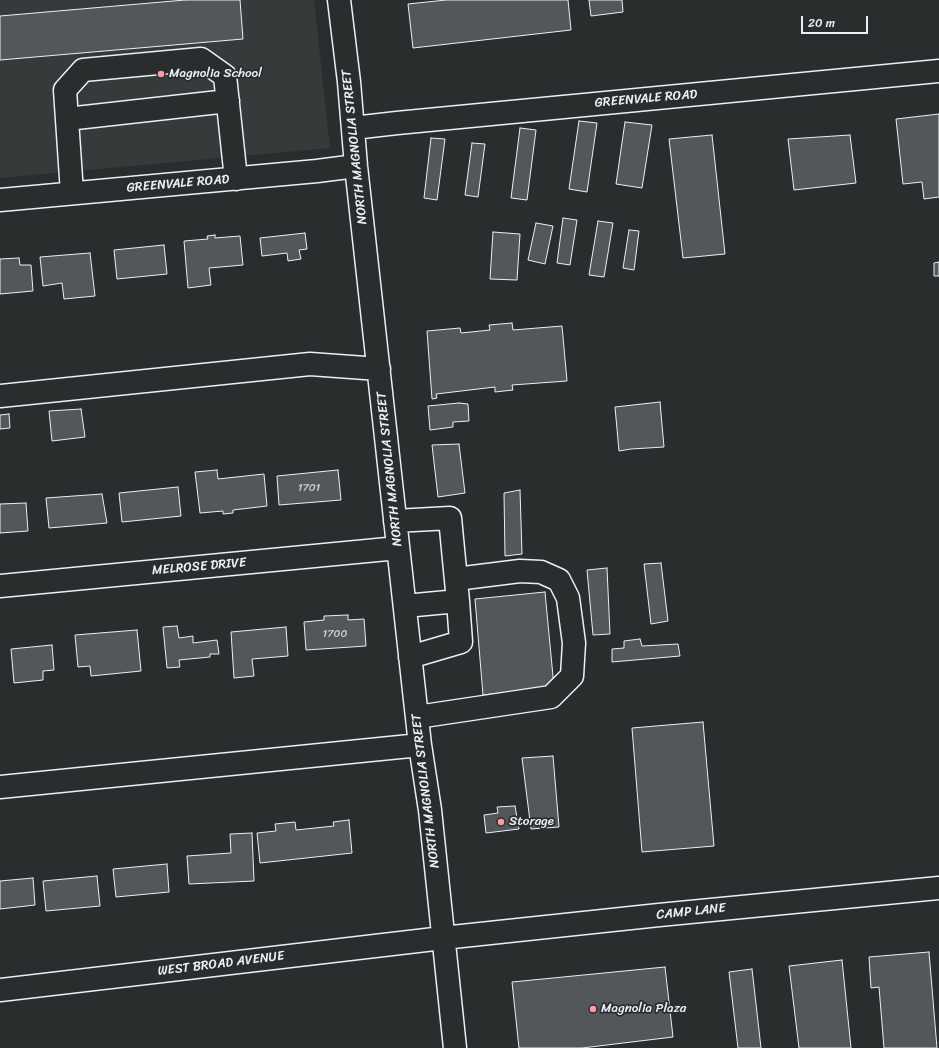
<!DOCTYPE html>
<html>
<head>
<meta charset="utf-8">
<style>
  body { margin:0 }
  #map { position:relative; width:939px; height:1048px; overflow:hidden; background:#2a2d2e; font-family:Sriracha,sans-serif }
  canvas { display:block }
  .scale { position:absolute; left:801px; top:16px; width:67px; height:18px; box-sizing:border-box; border:2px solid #e8f1f8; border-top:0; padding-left:5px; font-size:12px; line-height:14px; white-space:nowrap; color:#e8f1f8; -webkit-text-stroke:3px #2a2d2e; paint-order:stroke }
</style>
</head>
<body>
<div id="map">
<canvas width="939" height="1048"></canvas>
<div class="scale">20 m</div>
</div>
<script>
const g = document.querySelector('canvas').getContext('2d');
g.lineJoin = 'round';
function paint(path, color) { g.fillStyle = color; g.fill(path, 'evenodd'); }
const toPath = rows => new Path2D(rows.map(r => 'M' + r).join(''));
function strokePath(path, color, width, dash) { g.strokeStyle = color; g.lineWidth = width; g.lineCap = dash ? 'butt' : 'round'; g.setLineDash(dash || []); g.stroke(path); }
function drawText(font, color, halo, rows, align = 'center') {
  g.font = font + ' Sriracha,sans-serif'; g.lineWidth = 3.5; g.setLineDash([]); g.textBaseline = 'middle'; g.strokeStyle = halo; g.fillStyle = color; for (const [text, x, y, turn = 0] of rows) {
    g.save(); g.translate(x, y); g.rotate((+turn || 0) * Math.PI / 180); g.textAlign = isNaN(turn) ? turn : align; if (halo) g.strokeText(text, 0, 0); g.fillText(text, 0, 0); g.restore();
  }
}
paint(toPath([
  [0,0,314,0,330,148,0,178]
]), '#363a3b');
const building = toPath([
  [185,0,240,0,243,39,0,60,0,16,185,0],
  [446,0,568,0,571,30,413,48,408,4,446,0],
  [589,0,622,0,623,12,591,16,589,0],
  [939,114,939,197,924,199,922,182,903,184,896,119,939,114],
  [579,121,597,123,587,192,569,189,579,121],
  [625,122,652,125,642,188,616,184,625,122],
  [520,128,536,130,527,200,511,198,520,128],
  [712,135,725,254,683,258,669,139,712,135],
  [850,135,856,183,794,190,788,139,850,135],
  [431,138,445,139,437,200,424,198,431,138],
  [472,143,485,144,478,197,465,195,472,143],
  [563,218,577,220,570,265,557,263,563,218],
  [598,221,613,223,604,277,589,275,598,221],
  [536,223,553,226,545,264,528,260,536,223],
  [629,230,639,231,634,270,623,268,629,230],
  [493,232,520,234,517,280,490,279,493,232],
  [305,233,307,249,299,250,301,259,288,261,287,253,262,256,260,238,305,233],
  [215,235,215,238,240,236,243,265,209,268,211,285,188,288,184,241,208,239,207,236,215,235],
  [164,245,167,274,117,279,114,250,164,245],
  [90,253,95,296,64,299,62,283,43,286,40,257,90,253],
  [19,258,20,265,31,265,33,291,0,294,0,259,19,258],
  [939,262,939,276,934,276,934,263,939,262],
  [512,323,513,330,562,326,567,381,512,385,513,390,495,392,495,387,436,394,437,398,432,399,427,331,460,328,461,333,490,330,489,325,512,323],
  [660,402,664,447,631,449,619,451,615,407,660,402],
  [459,403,468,404,469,421,453,422,453,427,430,430,428,406,459,403],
  [81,409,85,437,52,441,49,411,81,409],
  [9,414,10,428,0,429,0,415,9,414],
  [459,444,465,493,438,497,432,445,459,444],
  [217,470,218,479,264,474,267,506,233,510,233,513,223,514,223,511,200,513,195,472,217,470],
  [338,470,341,500,279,505,277,476,338,470],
  [178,487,181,516,122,522,119,493,178,487],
  [520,490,522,554,505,556,504,493,520,490],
  [102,494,107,523,49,528,46,498,102,494],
  [26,503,28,531,0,533,0,504,26,503],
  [661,563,668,621,651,624,644,564,661,563],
  [607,568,610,634,593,635,587,570,607,568],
  [545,592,554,687,483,695,475,599,545,592],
  [348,615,348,620,364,619,366,646,306,650,304,622,324,620,324,616,348,615],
  [177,626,179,638,193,636,193,643,217,640,219,654,210,654,210,657,179,660,180,667,167,668,163,627,177,626],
  [286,627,288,656,252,659,254,676,234,678,231,632,286,627],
  [137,630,141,671,91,676,90,666,78,667,75,635,137,630],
  [640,639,642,646,678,644,680,656,612,662,612,649,624,648,624,641,640,639],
  [52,645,54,670,43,671,43,680,14,683,11,649,52,645],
  [703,722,714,846,642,852,632,728,703,722],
  [553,756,559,827,531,829,522,758,553,756],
  [515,806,519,829,486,833,484,815,498,813,497,807,515,806],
  [349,820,352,853,260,863,257,833,276,831,275,824,295,822,296,830,334,826,333,822,349,820],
  [252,833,254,881,189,884,187,856,231,853,230,834,252,833],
  [167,864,169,892,116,897,113,869,167,864],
  [97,876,100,906,46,911,43,881,97,876],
  [33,878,35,905,0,909,0,881,33,878],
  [929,952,937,1048,884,1048,879,987,871,988,869,957,929,952],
  [842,960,851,1048,799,1048,789,966,842,960],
  [665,967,673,1037,582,1048,519,1048,512,982,665,967],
  [752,969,761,1048,738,1048,729,972,752,969]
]);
paint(building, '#535759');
strokePath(building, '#e8f1f8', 1);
const minor = toPath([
  [339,0,349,82,356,166,420,745,430,810,455,1048],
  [67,119,228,101],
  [353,128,397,123,939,71],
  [72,193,65,90,83,70,201,59,225,76,236,179],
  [0,200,317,171,356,166],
  [0,396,310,364,379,369],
  [395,521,450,518,458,601,405,606],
  [0,586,398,548],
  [410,657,461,642,458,601],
  [417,717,551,697,572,676,574,643,568,598,559,580,541,572,520,571,456,579],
  [0,787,420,745],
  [0,990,443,938,659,915,939,888]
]);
strokePath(minor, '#e8f1f8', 25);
strokePath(minor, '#2a2d2e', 22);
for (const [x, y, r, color] of [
  [161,74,4,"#ff9aa2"],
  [501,822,4,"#ff9aa2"],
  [593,1009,4,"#ff9aa2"]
]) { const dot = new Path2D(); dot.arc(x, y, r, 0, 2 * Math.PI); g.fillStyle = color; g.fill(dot); strokePath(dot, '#2a2d2e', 1.5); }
drawText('11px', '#c3cad0', null, [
  ["1701",309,488],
  ["1700",335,634]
]);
drawText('13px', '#e8f1f8', '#2a2d2e', [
  ["Magnolia School",169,74],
  ["Storage",509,822],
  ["Magnolia Plaza",601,1009]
], 'left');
drawText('13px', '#e8f1f8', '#2a2d2e', [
  ["GREENVALE ROAD",646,99,-5],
  ["NORTH MAGNOLIA STREET",355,147,-96],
  ["GREENVALE ROAD",178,184,-5],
  ["NORTH MAGNOLIA STREET",390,469,-96],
  ["MELROSE DRIVE",199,567,-5],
  ["NORTH MAGNOLIA STREET",426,791,-97],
  ["CAMP LANE",691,912,-6],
  ["WEST BROAD AVENUE",221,964,-7]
]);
</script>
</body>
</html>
